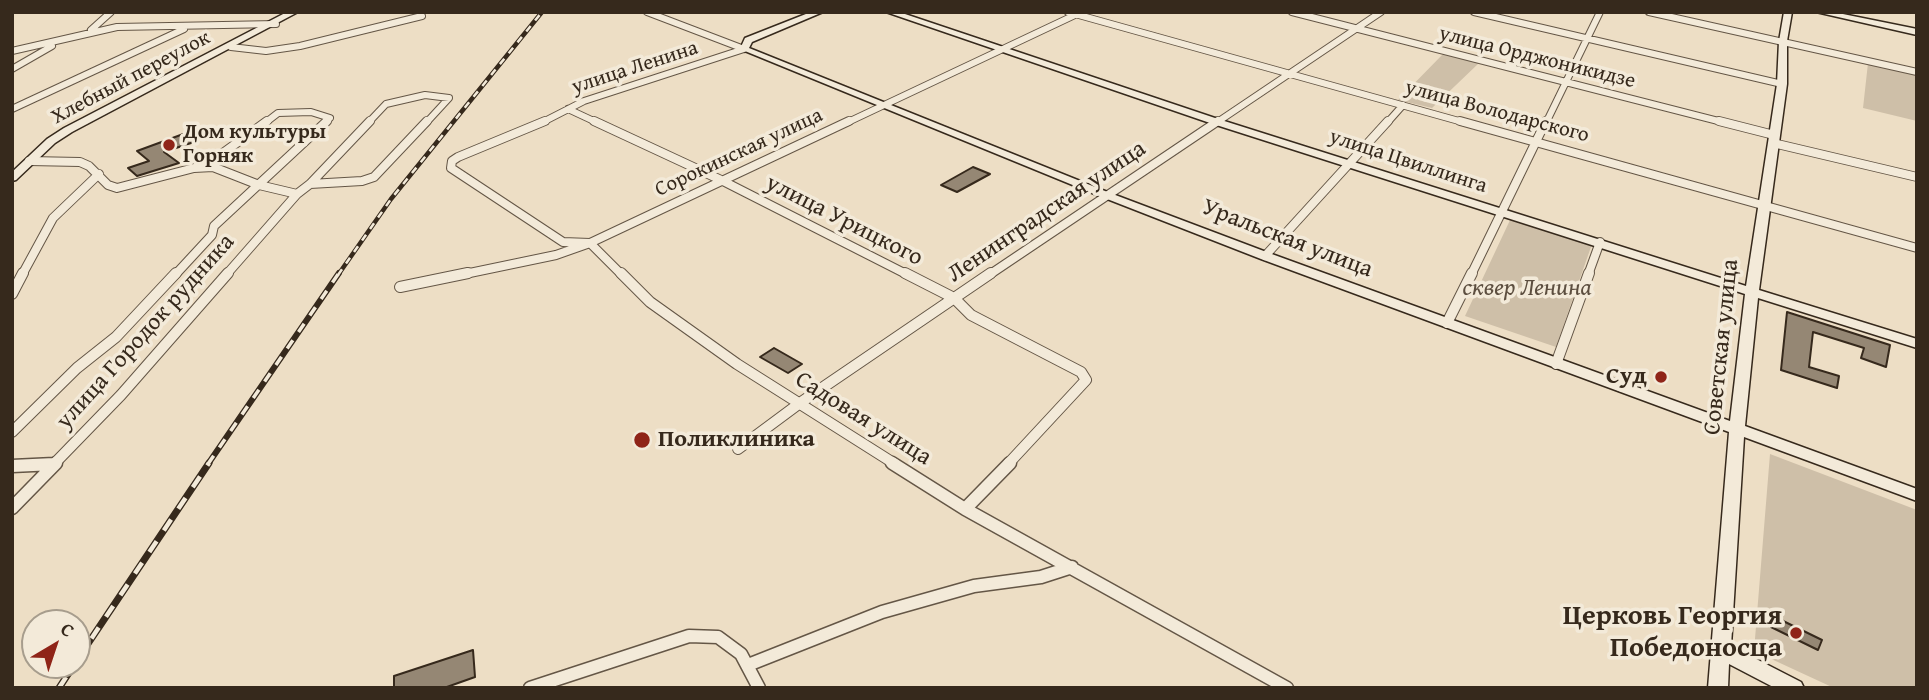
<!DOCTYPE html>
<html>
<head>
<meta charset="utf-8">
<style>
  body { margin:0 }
  #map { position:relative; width:1929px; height:700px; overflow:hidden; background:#eddec5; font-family:"Gentium Book Plus",serif }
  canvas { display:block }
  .frame { position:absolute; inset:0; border:14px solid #36291c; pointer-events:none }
  .north { position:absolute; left:21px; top:609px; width:70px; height:70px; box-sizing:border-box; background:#f3ead9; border:2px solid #a79d8d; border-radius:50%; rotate:39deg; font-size:19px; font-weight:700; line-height:28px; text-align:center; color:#36291c }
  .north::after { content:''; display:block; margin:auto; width:24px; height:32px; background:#8f2418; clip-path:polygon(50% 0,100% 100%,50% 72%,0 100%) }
</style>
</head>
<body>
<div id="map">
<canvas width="1929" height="700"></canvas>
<div class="frame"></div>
<div class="north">С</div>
</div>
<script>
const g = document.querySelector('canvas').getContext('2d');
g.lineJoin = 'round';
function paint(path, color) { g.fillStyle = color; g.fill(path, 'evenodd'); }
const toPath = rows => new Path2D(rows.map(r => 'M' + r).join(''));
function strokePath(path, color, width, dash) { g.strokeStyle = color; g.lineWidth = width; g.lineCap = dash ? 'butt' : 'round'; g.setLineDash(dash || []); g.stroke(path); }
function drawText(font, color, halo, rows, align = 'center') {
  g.font = font + ' "Gentium Book Plus",serif'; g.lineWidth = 7; g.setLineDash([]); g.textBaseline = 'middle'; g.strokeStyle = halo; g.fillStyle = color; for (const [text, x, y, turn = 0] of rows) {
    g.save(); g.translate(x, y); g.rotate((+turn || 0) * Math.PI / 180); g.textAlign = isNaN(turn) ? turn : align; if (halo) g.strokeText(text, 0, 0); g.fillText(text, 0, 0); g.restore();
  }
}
paint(toPath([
  [1443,54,1479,63,1432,108,1398,100],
  [1868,63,1917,74,1917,121,1863,108],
  [1511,218,1592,244,1556,347,1465,316],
  [1770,454,1917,510,1917,688,1834,688,1754,651]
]), '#cebfa8');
const building = toPath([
  [186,133,197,141,164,152,179,163,137,176,128,168,149,161,137,151,186,133],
  [973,167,990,174,957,192,941,185,973,167],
  [1787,312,1890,345,1886,367,1861,358,1864,348,1813,332,1809,367,1839,376,1837,388,1781,370,1787,312],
  [774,348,802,364,788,373,760,357,774,348],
  [1775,617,1822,640,1818,650,1771,627,1775,617],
  [473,650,475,677,444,688,394,688,394,676,473,650]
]);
paint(building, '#958774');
strokePath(building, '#36291c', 2);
const streetFar3 = toPath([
  [647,12,744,49],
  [1068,12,1466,123],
  [1292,12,1726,123],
  [1474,12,1782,84],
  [1649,12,1917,72],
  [91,30,111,12],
  [231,47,266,51,300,46,422,16],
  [12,51,117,27,276,24],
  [12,69,52,46],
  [12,109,184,29],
  [568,109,598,123],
  [265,123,278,113,311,112,330,118,325,123],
  [368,123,386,104,425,95,449,98,426,123],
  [541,123,584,101,744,49],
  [846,123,1077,14],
  [1216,123,1381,12],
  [1387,123,1403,105],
  [1546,123,1600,12]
]);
const streetFar2 = toPath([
  [545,121,458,157,452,161,451,168,563,242,590,243,622,275],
  [594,121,721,180,908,275],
  [1460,121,1917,248],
  [1719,121,1774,135],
  [1773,143,1917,177],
  [29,161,80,162,89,166,108,185,117,188,194,168,213,167,259,185,297,194],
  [205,166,267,121],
  [310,184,370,121],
  [310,184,362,181,374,177,427,121],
  [1265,256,1388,121],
  [22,275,53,218,99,174],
  [175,275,212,235,214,226,327,121],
  [226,275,297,194,310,184],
  [460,275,556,255,590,243,849,121],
  [989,275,1218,121],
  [1471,275,1546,121],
  [1588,275,1600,242]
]);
const streetFar1 = toPath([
  [621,273,650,302,737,364,895,464],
  [905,273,954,298,971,315,1081,372,1086,380,1008,464],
  [400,287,468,273],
  [12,294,23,273],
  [1447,323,1472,273],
  [1556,364,1589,273],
  [12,432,77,368,116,337,176,273],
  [738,449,800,403,991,273],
  [46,464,54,464],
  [54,464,121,395,228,273]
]);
const street = toPath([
  [892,463,965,509,1287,688],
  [12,466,54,464],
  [12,508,56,463],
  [965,509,1010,463],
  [748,665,882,612,974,586,1041,577,1072,567],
  [530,688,689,636,718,637,741,654,759,688]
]);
const secondary = toPath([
  [287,12,298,12,72,132,55,143,16,180,12,181,12,172,47,139,64,128,287,12],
  [811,12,823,12,752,42,749,48,1110,193,1269,253,1730,421,1745,294,1210,123,886,12,899,12,1218,119,1746,286,1777,84,1779,41,1784,12,1792,12,1787,41,1787,84,1759,290,1917,339,1917,348,1758,298,1745,426,1917,489,1917,501,1744,437,1731,646,1801,682,1804,688,1775,688,1729,664,1728,688,1708,688,1729,432,1261,259,1102,197,740,49,745,38,811,12],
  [1816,12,1833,12,1917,29,1917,35,1816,12]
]);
strokePath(streetFar3, '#645646', 8);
strokePath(streetFar2, '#645646', 10);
strokePath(streetFar1, '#645646', 12);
strokePath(street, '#645646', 15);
strokePath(secondary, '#36291c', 3);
strokePath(streetFar3, '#f3ead9', 6);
strokePath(streetFar2, '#f3ead9', 8);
strokePath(streetFar1, '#f3ead9', 10);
strokePath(street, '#f3ead9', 12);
paint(secondary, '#f3ead9');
const railFar2 = toPath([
  [338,275,391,199,542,12]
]);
const railFar1 = toPath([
  [208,464,339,273]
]);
const rail = toPath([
  [77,660,209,463],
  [59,688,74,665]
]);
strokePath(railFar2, '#36291c', 4.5);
strokePath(railFar1, '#36291c', 6);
strokePath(rail, '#36291c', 7);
strokePath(railFar2, '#f3ead9', 2.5, [7]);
strokePath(railFar1, '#f3ead9', 3.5, [10]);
strokePath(rail, '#f3ead9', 4.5, [13]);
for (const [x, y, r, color] of [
  [169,145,7,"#8f2418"],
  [1661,377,7,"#8f2418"],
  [642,440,9,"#8f2418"],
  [1796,633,7,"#8f2418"]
]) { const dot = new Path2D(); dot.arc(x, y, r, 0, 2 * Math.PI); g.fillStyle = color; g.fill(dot); strokePath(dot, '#f3ead9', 2.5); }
drawText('21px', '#36291c', '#f3ead9', [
  ["улица Орджоникидзе",1537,58,14],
  ["улица Ленина",635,68,-18],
  ["Хлебный переулок",131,78,-28],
  ["улица Володарского",1497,112,15],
  ["Сорокинская улица",739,153,-25],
  ["улица Цвиллинга",1408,162,18]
]);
drawText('bold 21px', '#36291c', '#f3ead9', [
  ["Дом культуры",183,133],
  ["Горняк",183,157]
], 'left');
drawText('24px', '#36291c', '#f3ead9', [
  ["Ленинградская улица",1047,212,-34],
  ["улица Урицкого",844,221,27],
  ["Уральская улица",1287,239,21],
  ["улица Городок рудника",146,332,-48],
  ["Советская улица",1722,347,-84],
  ["Садовая улица",863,419,32]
]);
drawText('italic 24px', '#5c4e3f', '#f3ead9', [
  ["сквер Ленина",1527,289]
]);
drawText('bold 24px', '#36291c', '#f3ead9', [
  ["Суд",1647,377],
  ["Поликлиника",658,440,"left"]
], 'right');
drawText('bold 28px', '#36291c', '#f3ead9', [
  ["Церковь Георгия",1782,617],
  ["Победоносца",1782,649]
], 'right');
</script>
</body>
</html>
